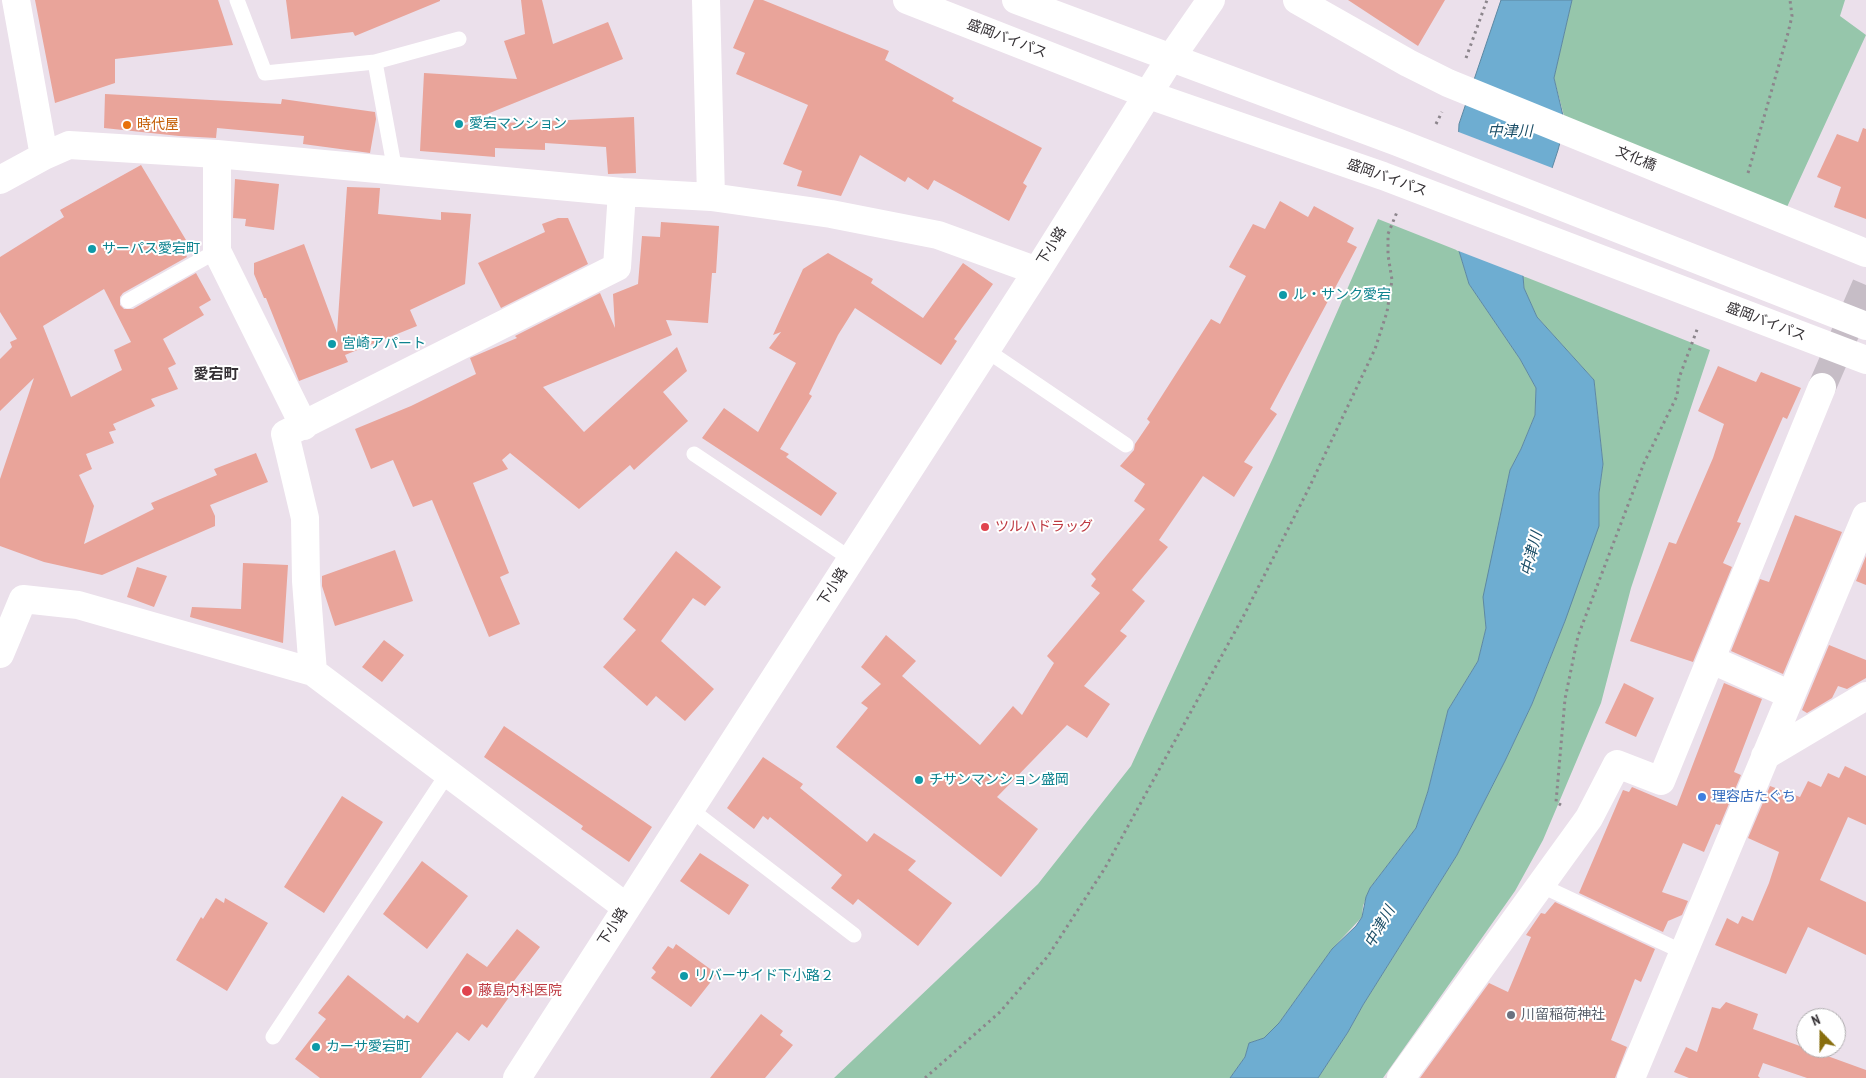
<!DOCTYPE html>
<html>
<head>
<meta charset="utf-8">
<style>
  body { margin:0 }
  #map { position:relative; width:1866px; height:1078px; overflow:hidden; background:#ebe0eb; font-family:"PT Sans Narrow",sans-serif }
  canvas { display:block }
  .north { position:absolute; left:1796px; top:1008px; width:50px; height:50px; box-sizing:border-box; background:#fff; border:1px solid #aeacae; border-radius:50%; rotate:338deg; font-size:14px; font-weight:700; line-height:20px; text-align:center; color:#343034 }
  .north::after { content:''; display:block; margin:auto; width:18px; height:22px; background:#886e0e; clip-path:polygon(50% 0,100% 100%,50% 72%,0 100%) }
</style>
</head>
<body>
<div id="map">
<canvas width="1866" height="1078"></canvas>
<div class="north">N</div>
</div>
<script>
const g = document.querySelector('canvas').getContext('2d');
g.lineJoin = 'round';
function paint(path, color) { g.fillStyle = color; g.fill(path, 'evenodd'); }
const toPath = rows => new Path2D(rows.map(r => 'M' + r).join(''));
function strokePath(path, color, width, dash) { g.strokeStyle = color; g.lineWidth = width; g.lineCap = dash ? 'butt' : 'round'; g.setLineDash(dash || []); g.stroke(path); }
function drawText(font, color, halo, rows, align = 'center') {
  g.font = font + ' "PT Sans Narrow","Noto Sans JP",sans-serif'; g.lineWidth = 4; g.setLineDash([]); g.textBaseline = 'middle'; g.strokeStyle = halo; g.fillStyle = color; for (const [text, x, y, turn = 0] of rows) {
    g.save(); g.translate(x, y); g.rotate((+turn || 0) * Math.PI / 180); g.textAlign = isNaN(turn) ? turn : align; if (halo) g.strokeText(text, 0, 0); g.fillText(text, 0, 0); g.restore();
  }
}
paint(toPath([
  [1572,0,1845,0,1840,16,1866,35,1787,207,1564,116,1554,78],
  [1378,219,1459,251,1469,284,1520,359,1536,388,1535,415,1521,449,1510,470,1484,597,1486,628,1478,661,1448,710,1428,791,1416,828,1370,888,1363,906,1362,917,1332,949,1279,1023,1264,1038,1249,1043,1245,1057,1230,1078,834,1078,1038,884,1131,766,1272,460],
  [1523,276,1710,350,1631,588,1601,703,1543,840,1515,891,1383,1078,1318,1078,1348,1032,1363,1005,1457,855,1505,761,1532,704,1565,621,1599,493,1603,464,1594,380,1537,317,1524,288]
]), '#96c6ab');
const water = toPath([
  [1501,0,1572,0,1554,78,1565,124,1558,150,1525,251,1523,276,1524,288,1537,317,1594,380,1603,464,1599,493,1599,526,1565,621,1532,704,1505,761,1457,855,1363,1005,1348,1032,1318,1078,1230,1078,1245,1057,1249,1043,1264,1038,1279,1023,1332,949,1356,926,1362,917,1366,897,1370,888,1416,828,1428,791,1448,710,1478,661,1486,628,1483,597,1510,470,1521,449,1535,415,1536,388,1520,359,1469,284,1459,251,1456,185,1459,124,1501,0]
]);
paint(water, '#6eadd1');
strokePath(water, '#5d88a2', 1);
paint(toPath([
  [1456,131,1555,169,1527,251,1526,277,1456,250,1453,185]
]), '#ebe0eb');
paint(toPath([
  [35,0,218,0,233,45,115,59,115,83,55,103],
  [286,0,440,0,440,1,355,36,353,32,291,39],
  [521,0,542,0,553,44,608,22,623,59,460,125,634,117,636,173,608,174,606,147,545,143,545,150,495,148,495,157,420,151,424,73,517,79,504,41,525,34],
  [754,0,763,0,889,51,885,60,954,98,952,101,1042,148,1023,183,1027,186,1009,221,934,180,928,190,908,177,905,182,860,155,841,196,797,186,802,171,783,164,808,105,736,74,745,53,733,48],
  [1348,0,1445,0,1418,46],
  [105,94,281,104,282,99,375,112,376,119,370,153,303,144,304,136,217,128,216,138,179,136,104,128],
  [1863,128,1866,129,1866,219,1834,207,1841,187,1817,177,1837,134,1858,142],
  [141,165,186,240,180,243,187,257,123,293,120,297,120,305,124,309,133,309,196,273,211,300,199,307,204,315,163,339,176,364,168,368,178,389,151,399,155,406,113,424,116,430,109,432,114,443,86,454,92,469,79,475,94,506,84,544,154,509,151,503,217,475,214,469,256,453,268,482,210,505,215,516,215,526,102,575,44,562,0,546,0,479,34,378,0,411,0,359,12,347,10,342,17,339,0,312,0,257,64,217,60,210],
  [104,289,131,342,114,350,122,370,71,397,43,326],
  [235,179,279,184,274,230,245,226,246,219,233,218],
  [347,187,380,188,378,214,441,220,441,212,471,214,465,284,410,310,417,326,345,355,348,362,299,381,266,298,264,298,254,274,254,263,304,244,337,333],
  [1280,201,1308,217,1314,206,1354,228,1347,242,1357,247,1270,409,1277,414,1244,462,1253,467,1234,497,1203,476,1159,540,1168,547,1132,590,1145,601,1120,631,1127,636,1084,686,1110,704,1087,738,1067,725,997,797,1038,829,1001,877,836,747,868,708,861,703,881,684,861,667,886,635,916,661,902,676,980,745,1013,706,1022,715,1054,663,1047,656,1100,593,1091,586,1096,579,1091,574,1145,509,1134,501,1145,484,1120,466,1134,450,1135,444,1150,422,1147,419,1211,319,1220,324,1246,276,1229,267,1253,224,1265,229],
  [558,218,568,218,588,264,501,308,478,263,545,232,542,224],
  [661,222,719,226,716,273,712,273,708,323,666,320,672,335,543,387,584,432,677,347,687,371,663,392,688,421,634,470,630,465,579,509,510,453,502,460,508,469,473,483,509,573,500,577,520,624,489,637,432,500,413,507,393,460,371,469,355,429,411,406,476,374,470,358,517,338,515,336,600,293,615,328,613,294,638,284,642,236,660,237],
  [828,253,873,279,871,283,923,318,963,263,993,284,954,339,957,341,941,365,855,308,838,335,809,394,812,396,780,449,789,454,786,457,837,493,821,516,702,438,724,408,758,432,796,363,769,348,781,332,773,335,803,269],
  [1718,366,1756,382,1761,372,1801,388,1787,419,1783,417,1737,522,1741,523,1723,563,1732,567,1693,662,1630,641,1669,542,1676,544,1713,458,1724,424,1698,411],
  [1795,515,1842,532,1783,674,1731,651,1760,579,1769,582],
  [395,550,413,601,335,626,322,586,322,576],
  [676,551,721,587,705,606,693,598,661,641,714,689,685,721,656,696,647,706,603,667,636,630,623,619],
  [1866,556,1866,585,1856,581],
  [243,563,288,565,283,643,190,617,192,607,241,609],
  [137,567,167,576,154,607,127,597],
  [384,640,404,655,382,682,362,667],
  [1829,645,1866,660,1866,678,1847,689,1838,686,1832,698,1807,713,1802,710],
  [1624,683,1654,698,1636,737,1605,723],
  [1724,683,1762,699,1734,772,1741,775,1720,825,1716,824,1704,852,1683,843,1662,892,1688,901,1682,915,1668,921,1663,932,1579,893,1623,790,1629,792,1632,787,1677,806],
  [504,726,652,827,629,862,581,829,583,826,484,757],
  [763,757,803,784,800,788,867,842,874,833,916,861,908,870,952,903,918,946,858,899,853,905,831,888,842,875,770,817,768,820,763,816,754,829,727,808],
  [1845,766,1866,776,1866,825,1848,817,1820,880,1866,902,1866,955,1808,927,1786,974,1715,945,1727,918,1738,924,1742,916,1753,921,1769,883,1779,852,1748,838,1770,786,1800,797,1808,781,1821,787,1828,773,1839,778],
  [342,796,383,822,324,913,284,887],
  [700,853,749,885,729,915,680,881],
  [422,861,468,896,427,949,383,914],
  [216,898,224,903,225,898,268,923,227,991,176,960,201,917,203,919],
  [1555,902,1655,949,1641,982,1635,979,1611,1040,1627,1047,1615,1078,1420,1078,1489,983,1508,992,1531,937,1526,935,1541,913,1545,914],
  [517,929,540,947,507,990,512,993,487,1028,482,1024,469,1041,457,1032,421,1078,320,1078,295,1059,326,1019,318,1013,348,975,404,1019,407,1015,418,1023,467,953,487,967],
  [676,944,717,974,691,1007,651,978,656,972,652,968,668,946,673,949],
  [1726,1002,1758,1014,1753,1029,1866,1070,1866,1078,1807,1078,1763,1063,1758,1076,1760,1078,1689,1078,1674,1072,1686,1047,1697,1052,1712,1007,1720,1009],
  [761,1014,783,1031,780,1035,793,1045,765,1078,710,1078]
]), '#e9a49a');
strokePath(toPath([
  [1822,387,1866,285]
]), '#c6bdc6', 28, [28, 14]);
strokePath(toPath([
  [1466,58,1487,0],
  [1436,124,1442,112],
  [1748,173,1788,33,1792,16,1790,0],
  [1561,805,1556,802,1565,699,1578,636,1644,463,1677,396,1679,378,1698,327],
  [925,1078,1000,1012,1048,956,1105,868,1243,617,1308,490,1375,349,1387,312,1392,280,1388,255,1388,234,1397,212]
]), '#8c858c', 3, [2.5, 4]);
strokePath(toPath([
  [237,0,265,73,375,62,459,39],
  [375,62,395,171],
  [128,301,217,251],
  [986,350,1126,445],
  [694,454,851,559],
  [690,809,854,935],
  [1540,885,1683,952],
  [273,1037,448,773]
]), '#fff', 15);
strokePath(toPath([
  [16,0,44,156],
  [706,0,711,197],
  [1297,0,1408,63,1448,83,1866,253],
  [217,154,217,251,304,426],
  [0,180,44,156,69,145,217,154,622,192,711,197,831,214,938,235,1037,271],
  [0,654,23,599,78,605,313,672,626,907],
  [1712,660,1791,695],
  [313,672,306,581,305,518,285,434,617,267,622,192],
  [1765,756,1866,696],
  [517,1078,1037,271,1170,59,1211,0],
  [1401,1078,1589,818,1617,764,1661,781,1822,387],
  [1631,1078,1866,516]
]), '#fff', 28);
strokePath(toPath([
  [907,0,1149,95,1383,176,1866,360],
  [1016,0,1397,142,1866,326]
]), '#fff', 28);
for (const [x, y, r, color] of [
  [459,124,5,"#0f9aa8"],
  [127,125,5,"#e8710a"],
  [92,249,5,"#0f9aa8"],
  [1283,295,5,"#0f9aa8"],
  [332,344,5,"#0f9aa8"],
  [985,527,5,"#e0444e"],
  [919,780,5,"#0f9aa8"],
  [1702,797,5,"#3f7fe0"],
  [684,976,5,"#0f9aa8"],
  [467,991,6,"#e0444e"],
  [1511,1015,5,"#6b7280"],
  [316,1047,5,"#0f9aa8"]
]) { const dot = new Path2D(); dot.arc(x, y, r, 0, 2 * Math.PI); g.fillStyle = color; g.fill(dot); strokePath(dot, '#fff', 2); }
drawText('14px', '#343034', '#fff', [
  ["盛岡バイパス",1007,39,21],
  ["文化橋",1636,159,22],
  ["盛岡バイパス",1387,178,20],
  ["下小路",1052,246,-58],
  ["盛岡バイパス",1766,322,21],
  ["下小路",833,587,-57],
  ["下小路",613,927,-57]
]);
drawText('14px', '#0d838f', '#fff', [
  ["愛宕マンション",469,124],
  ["サーパス愛宕町",102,249],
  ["ル・サンク愛宕",1293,295],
  ["宮崎アパート",342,344],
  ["チサンマンション盛岡",929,780],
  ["リバーサイド下小路２",694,976],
  ["カーサ愛宕町",326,1047]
], 'left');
drawText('14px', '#c56008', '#fff', [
  ["時代屋",137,125]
], 'left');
drawText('14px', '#be3a42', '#fff', [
  ["ツルハドラッグ",995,527],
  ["藤島内科医院",478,991]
], 'left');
drawText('14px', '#366cbe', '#fff', [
  ["理容店たぐち",1712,797]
], 'left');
drawText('14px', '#5b616d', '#fff', [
  ["川留稲荷神社",1521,1015]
], 'left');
drawText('italic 15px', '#1d4f68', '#fff', [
  ["中津川",1510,132],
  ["中津川",1532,554,-76],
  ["中津川",1380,927,-60]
]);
drawText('bold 15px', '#343034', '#fff', [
  ["愛宕町",216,375]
]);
</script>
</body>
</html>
